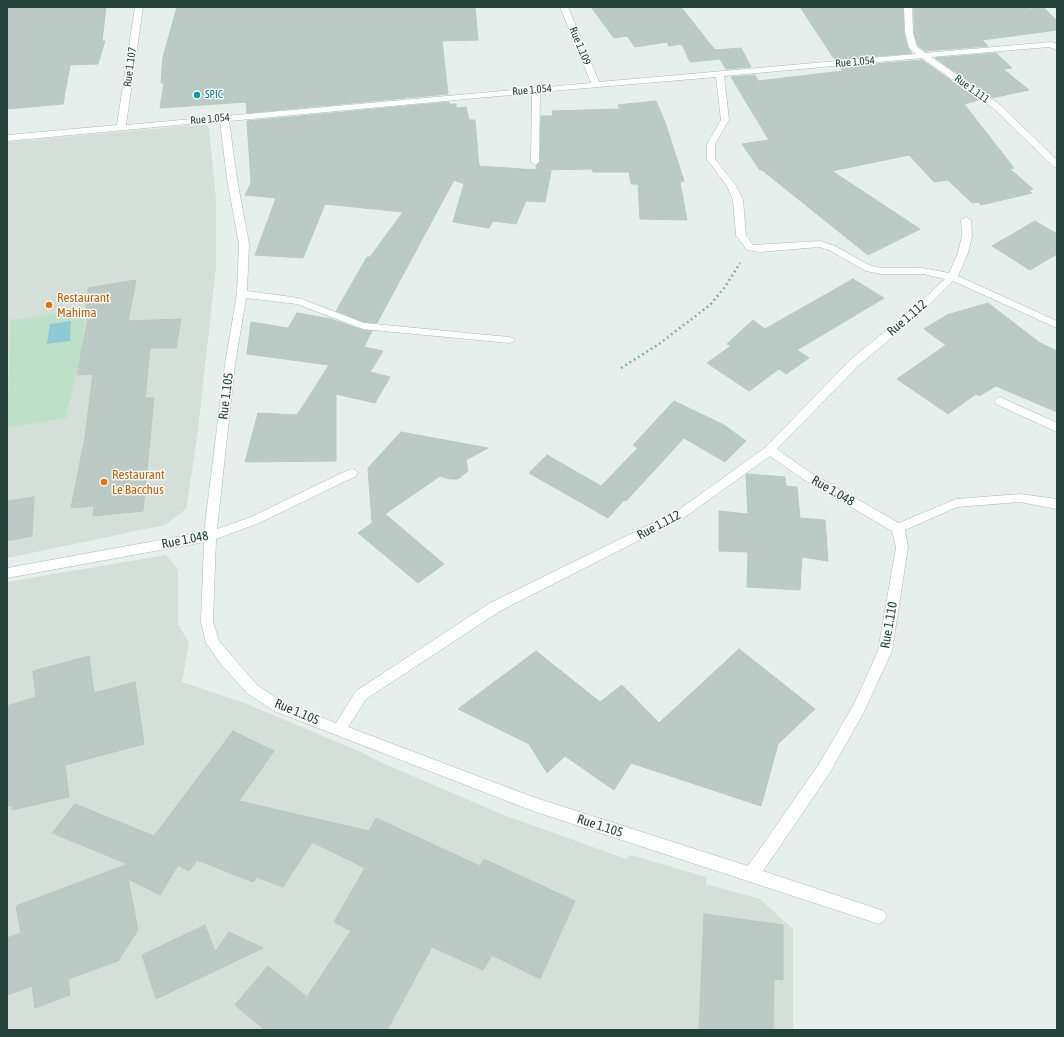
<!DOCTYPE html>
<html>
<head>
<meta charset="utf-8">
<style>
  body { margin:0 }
  #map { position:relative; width:1064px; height:1037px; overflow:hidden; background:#e6efeb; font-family:"Asap Condensed",sans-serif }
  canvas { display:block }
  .frame { position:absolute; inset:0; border:8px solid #24423a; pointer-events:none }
</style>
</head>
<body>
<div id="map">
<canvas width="1064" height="1037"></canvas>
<div class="frame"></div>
</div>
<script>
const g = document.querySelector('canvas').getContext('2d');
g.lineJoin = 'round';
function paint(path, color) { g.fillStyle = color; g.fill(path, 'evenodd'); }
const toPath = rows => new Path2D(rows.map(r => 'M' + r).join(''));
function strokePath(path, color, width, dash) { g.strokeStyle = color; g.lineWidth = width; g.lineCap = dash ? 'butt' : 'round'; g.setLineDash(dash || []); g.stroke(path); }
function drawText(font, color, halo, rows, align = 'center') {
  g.font = font + ' "Asap Condensed",sans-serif'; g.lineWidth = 3; g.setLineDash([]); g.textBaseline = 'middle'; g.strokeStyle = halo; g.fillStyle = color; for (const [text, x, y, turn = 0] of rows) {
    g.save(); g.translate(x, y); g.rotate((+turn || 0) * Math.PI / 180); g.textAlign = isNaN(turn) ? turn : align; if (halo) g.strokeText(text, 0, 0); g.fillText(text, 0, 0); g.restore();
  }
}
paint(toPath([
  [197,125,206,125,209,128,216,199,216,267,197,438,186,509,165,525,7,558,7,142],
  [166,555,178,570,178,624,189,642,182,682,247,704,361,752,380,762,501,814,626,859,631,855,706,877,706,884,760,899,793,929,793,1030,7,1030,7,582]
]), '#d4dfda');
paint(toPath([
  [82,309,85,318,81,355,66,418,7,428,11,318,16,320]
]), '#bfe0c8');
paint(toPath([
  [71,321,70,341,47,344,50,324]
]), '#8ec9d4');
const building = toPath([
  [7,7,106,7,102,41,105,41,98,64,70,65,63,104,7,109,7,7],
  [177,7,475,7,478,40,442,41,448,94,247,113,246,102,160,108,164,83,161,83,163,57,177,7],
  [591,7,681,7,715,50,741,48,751,67,726,69,720,59,690,62,682,44,669,46,667,42,635,47,627,36,614,38,591,7],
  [800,7,903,7,904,33,908,48,912,53,835,60,800,7],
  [914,7,1026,7,1029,9,1044,8,1057,21,1057,30,982,40,988,46,925,51,918,46,914,33,914,7],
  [996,53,1012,68,1003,69,1029,90,992,98,935,58,996,53],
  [922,60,979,100,964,104,1014,168,1010,169,1033,189,1029,190,1032,193,981,205,978,202,972,203,948,180,934,182,909,155,832,171,920,229,868,255,762,170,760,170,742,144,769,140,731,77,755,75,758,81,843,71,840,67,922,60],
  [656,101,665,122,684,181,680,182,687,220,640,219,638,184,631,184,629,172,593,172,592,169,536,170,536,166,540,162,541,116,553,116,552,111,620,109,618,105,656,101],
  [449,102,449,104,456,104,456,108,466,107,469,120,475,120,479,166,551,171,545,202,526,201,516,224,493,221,489,228,453,222,464,184,454,180,377,323,364,322,336,311,367,257,370,257,403,212,325,204,303,258,255,255,276,198,245,195,251,183,247,121,449,102],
  [1035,221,1057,234,1057,254,1030,270,992,246,1035,221],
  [853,279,884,298,797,350,809,358,786,374,779,369,749,391,707,363,731,346,727,344,753,320,765,329,853,279],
  [136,280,128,321,181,319,176,348,150,348,145,398,154,398,143,511,93,516,94,506,71,508,85,437,93,374,77,375,88,317,85,318,88,288,136,280],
  [988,303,1040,343,1057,351,1057,412,996,386,979,396,976,394,948,414,897,379,946,345,924,329,947,315,988,303],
  [297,313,331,319,362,330,372,331,364,347,383,351,370,372,390,377,375,403,336,394,336,461,245,462,258,413,297,415,329,365,247,354,251,322,288,328,297,313],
  [674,401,724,425,746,441,725,462,684,438,626,501,624,500,608,518,529,473,547,455,601,486,638,448,633,445,674,401],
  [401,432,488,448,466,460,468,471,458,479,450,479,440,476,385,514,444,564,418,583,358,533,372,523,368,468,401,432],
  [747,474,785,477,786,486,797,487,800,518,825,520,828,561,802,557,800,590,747,587,748,552,719,551,719,511,748,514,746,475,747,474],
  [34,497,32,536,7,541,7,501,34,497],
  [739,649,815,709,778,744,761,806,631,763,614,790,565,756,547,773,529,744,458,709,536,651,600,702,622,685,659,723,739,649],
  [89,656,94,693,135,682,144,744,65,765,69,797,12,810,12,805,7,806,7,706,36,697,33,671,89,656],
  [233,731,274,751,239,801,369,831,376,818,480,866,484,859,575,901,540,979,492,955,483,970,432,947,387,1030,265,1030,235,1005,268,966,307,997,351,931,334,922,365,868,312,842,283,887,257,877,253,882,197,860,189,871,178,865,160,895,128,879,138,930,118,961,68,979,70,995,35,1008,32,986,7,995,7,938,21,933,16,906,128,864,52,833,75,804,154,836,233,731],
  [704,914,783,925,783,980,774,979,773,1030,699,1030,704,914],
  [205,925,215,952,229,932,263,948,156,999,142,955,205,925]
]);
paint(building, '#bbcac4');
strokePath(building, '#b8c9c2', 1);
const minor = toPath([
  [135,7,143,7,126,125,591,83,560,7,568,7,599,82,916,54,909,48,905,33,904,7,912,7,913,33,917,47,925,53,1051,42,1057,44,1057,50,1049,47,931,57,999,104,1057,160,1057,168,1054,167,993,108,922,58,724,76,729,120,715,144,715,159,736,186,743,200,746,235,753,245,820,241,835,246,869,265,881,268,923,268,949,273,958,253,962,236,961,220,966,217,971,220,972,236,968,253,958,276,1057,321,1057,328,953,281,923,311,858,366,777,449,811,473,899,523,956,499,1020,494,1057,499,1057,509,1020,502,957,507,905,530,908,547,892,651,864,712,829,774,763,871,884,911,887,916,884,921,879,924,533,811,274,711,247,693,221,664,206,643,201,622,204,542,7,578,7,568,204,532,225,364,237,294,239,244,227,179,220,121,7,141,7,135,117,125,135,7],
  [716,77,721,120,707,144,707,159,727,186,733,200,736,235,747,250,760,252,819,247,829,250,866,271,881,274,923,274,945,279,915,307,850,360,766,447,677,511,490,603,356,691,336,723,284,703,257,685,219,641,213,622,216,539,259,523,356,476,358,473,356,470,352,469,348,470,251,517,217,529,235,364,246,298,297,304,363,329,509,343,513,342,514,340,513,338,509,337,364,323,299,298,247,291,249,244,237,179,229,121,532,93,531,162,535,165,539,162,540,92,716,77],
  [770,456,803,479,892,531,896,547,878,651,854,704,819,764,748,866,533,797,348,727,366,699,500,611,685,517,770,456],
  [1000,397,1057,423,1057,432,996,404,995,401,996,398,1000,397]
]);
strokePath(minor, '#a8b8b2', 1);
strokePath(toPath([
  [621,368,659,344,710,305,725,287,740,263]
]), '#86b3a5', 2.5, [2, 3]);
paint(minor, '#fff');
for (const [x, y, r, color] of [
  [197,95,4,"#0f9aa8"],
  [49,305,4,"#e8710a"],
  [104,482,4,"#e8710a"]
]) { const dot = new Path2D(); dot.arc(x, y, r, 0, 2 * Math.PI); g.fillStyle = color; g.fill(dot); strokePath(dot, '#f7fbf9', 1.5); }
drawText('11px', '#24423a', '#f7fbf9', [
  ["Rue 1.109",580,46,68],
  ["Rue 1.054",855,62,-5],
  ["Rue 1.107",130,67,-82],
  ["Rue 1.111",972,89,36],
  ["Rue 1.054",532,90,-5],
  ["Rue 1.054",210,119,-5]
]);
drawText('11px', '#0d838f', '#f7fbf9', [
  ["SPIC",205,95]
], 'left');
drawText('13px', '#c56008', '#f7fbf9', [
  ["Restaurant",57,298],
  ["Mahima",57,313],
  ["Restaurant",112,475],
  ["Le Bacchus",112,490]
], 'left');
drawText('13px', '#24423a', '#f7fbf9', [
  ["Rue 1.112",907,318,-41],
  ["Rue 1.105",226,396,-83],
  ["Rue 1.048",833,491,30],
  ["Rue 1.112",659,525,-28],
  ["Rue 1.048",185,540,-11],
  ["Rue 1.110",889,625,-80],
  ["Rue 1.105",297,712,23],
  ["Rue 1.105",600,826,18]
]);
</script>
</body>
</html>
